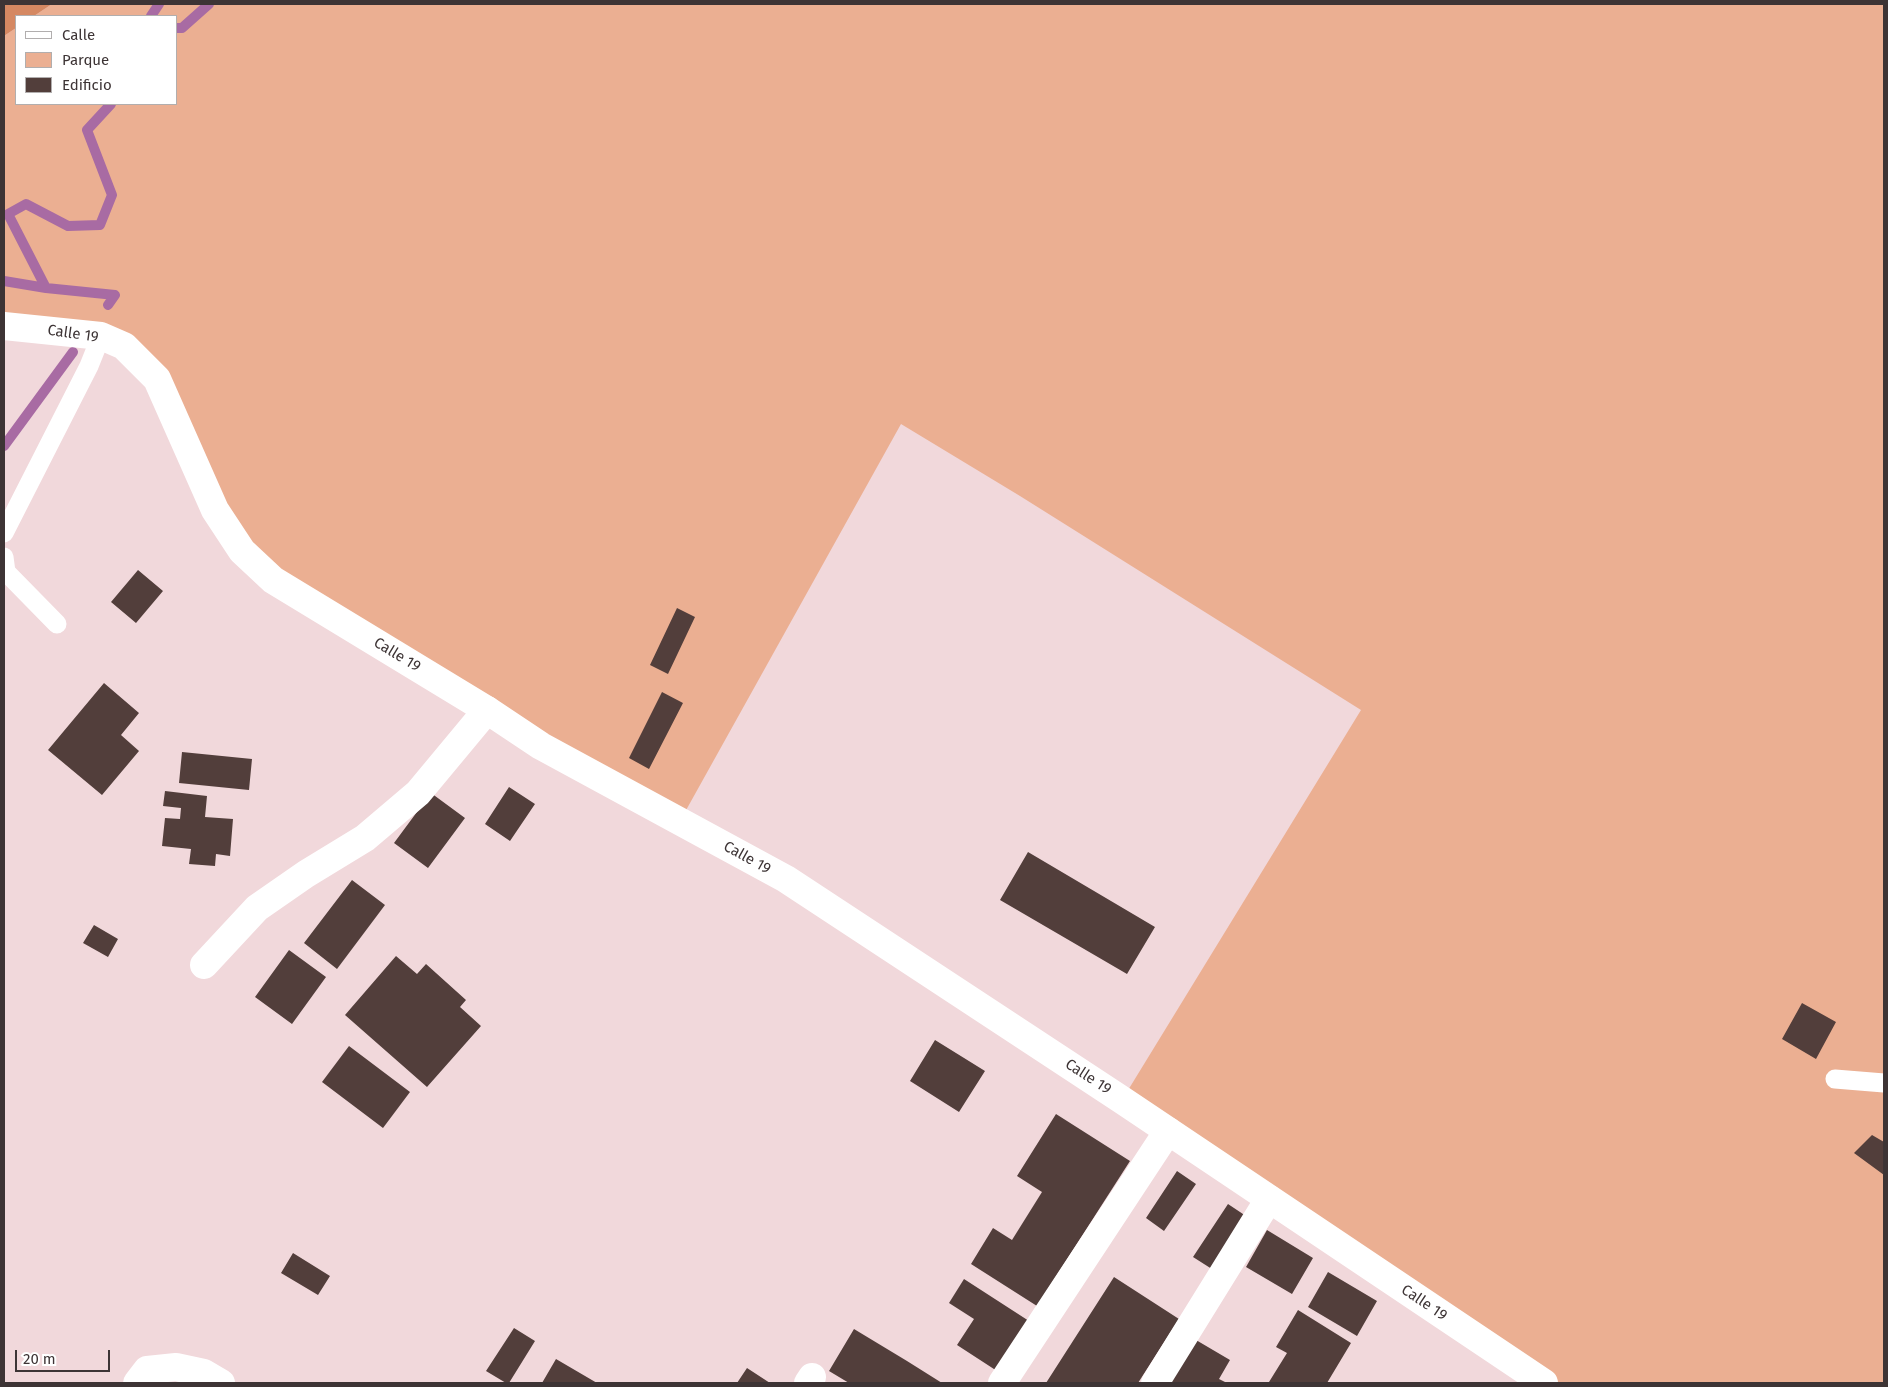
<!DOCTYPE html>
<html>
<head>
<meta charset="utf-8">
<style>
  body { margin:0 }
  #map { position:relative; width:1888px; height:1387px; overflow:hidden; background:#f1d8db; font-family:"Fira Sans",sans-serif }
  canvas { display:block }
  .frame { position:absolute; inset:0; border:5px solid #3d3435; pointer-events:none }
  .legend { position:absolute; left:15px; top:15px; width:162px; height:90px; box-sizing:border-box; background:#fff; border:1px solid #b1aeae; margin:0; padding:6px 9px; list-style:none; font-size:15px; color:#3d3435 }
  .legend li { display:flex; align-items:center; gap:10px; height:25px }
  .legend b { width:25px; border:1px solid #b1aeae }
  .scale { position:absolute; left:15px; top:1350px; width:95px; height:22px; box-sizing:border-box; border:2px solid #3d3435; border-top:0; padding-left:6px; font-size:15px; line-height:18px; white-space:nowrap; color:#3d3435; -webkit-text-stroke:4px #fff; paint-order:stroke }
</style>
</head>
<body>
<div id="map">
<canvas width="1888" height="1387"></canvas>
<div class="frame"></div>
<ul class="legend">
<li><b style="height:6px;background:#fff"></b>Calle</li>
<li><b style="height:14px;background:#ebaf92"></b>Parque</li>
<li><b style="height:14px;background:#523e3b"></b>Edificio</li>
</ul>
<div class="scale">20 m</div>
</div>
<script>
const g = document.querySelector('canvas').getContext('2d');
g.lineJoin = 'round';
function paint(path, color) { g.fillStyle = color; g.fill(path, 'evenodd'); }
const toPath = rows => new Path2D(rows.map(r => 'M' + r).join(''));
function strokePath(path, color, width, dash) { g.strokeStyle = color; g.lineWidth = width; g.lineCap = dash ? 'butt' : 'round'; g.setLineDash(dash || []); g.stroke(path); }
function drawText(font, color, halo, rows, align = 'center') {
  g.font = font + ' "Fira Sans",sans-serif'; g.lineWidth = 5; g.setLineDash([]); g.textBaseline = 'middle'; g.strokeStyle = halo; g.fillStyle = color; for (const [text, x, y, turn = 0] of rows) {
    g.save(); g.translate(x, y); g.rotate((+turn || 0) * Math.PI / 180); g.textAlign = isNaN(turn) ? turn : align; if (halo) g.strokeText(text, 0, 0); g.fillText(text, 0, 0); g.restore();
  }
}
paint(toPath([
  [52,4,1884,4,1884,1383,1544,1383,1122,1100,1361,710,1020,496,901,424,680,821,273,580,124,346,4,326,4,36,16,28,16,104,176,104,176,16,34,16]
]), '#ebaf92');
paint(toPath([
  [4,4,52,4,34,16,16,16,16,28,4,36]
]), '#d58862');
strokePath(toPath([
  [151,16,159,4],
  [176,28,182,28,209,4],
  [4,281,46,288],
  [108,305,115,295,46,288,8,214,26,204,68,226,100,225,112,195,87,130,111,104],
  [4,446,73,352]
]), '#a86ba3', 10);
paint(toPath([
  [138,570,163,591,136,623,111,602],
  [677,608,695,617,668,674,650,665],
  [104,683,139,713,121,735,139,751,102,795,48,750],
  [662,692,683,703,649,769,629,758],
  [182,752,252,759,249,790,179,783],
  [509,787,535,804,510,841,485,824],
  [165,791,207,796,205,817,233,819,230,856,216,854,215,866,189,864,191,849,162,846,165,818,180,819,181,808,163,806],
  [431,793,465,818,428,868,394,843],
  [1028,852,1155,927,1127,974,1000,900],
  [352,880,385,905,337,969,304,943],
  [94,925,118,939,108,957,83,943],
  [289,950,326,977,292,1024,255,997],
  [396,956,417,974,426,964,466,1000,460,1007,481,1026,427,1087,345,1015],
  [1802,1003,1836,1022,1816,1059,1782,1039],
  [935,1040,985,1071,959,1112,910,1081],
  [349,1046,410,1092,383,1128,322,1082],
  [1056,1114,1130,1161,1037,1306,971,1264,993,1228,1012,1240,1042,1192,1017,1176],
  [1872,1135,1884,1142,1884,1175,1854,1153],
  [1177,1171,1196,1184,1164,1231,1146,1218],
  [1228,1204,1249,1218,1215,1271,1193,1257],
  [1267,1230,1313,1258,1292,1294,1246,1267],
  [293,1253,330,1276,318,1295,281,1273],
  [1328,1272,1377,1301,1357,1336,1308,1307],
  [1114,1277,1179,1319,1138,1383,1046,1383],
  [964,1279,1029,1321,997,1371,957,1345,974,1319,949,1303],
  [1298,1310,1351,1343,1327,1383,1269,1382,1287,1353,1276,1347],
  [514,1328,535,1341,509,1383,506,1383,486,1371],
  [854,1329,907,1361,942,1383,849,1383,829,1371],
  [1196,1340,1230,1360,1219,1379,1227,1383,1170,1383],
  [556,1359,597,1383,542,1383],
  [747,1368,770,1383,737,1383]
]), '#523e3b');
strokePath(toPath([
  [4,533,89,366,101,336],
  [4,557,6,572,57,624],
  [1835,1079,1884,1083]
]), '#fff', 19);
strokePath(toPath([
  [204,965,257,908,306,874,365,838,418,793,487,710],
  [137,1383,147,1370,176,1367,204,1373,221,1383],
  [808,1383,812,1377],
  [1002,1383,1168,1131],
  [1155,1383,1269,1199]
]), '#fff', 28);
strokePath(toPath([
  [4,326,101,336,124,346,157,379,215,510,242,551,273,580,487,710,541,746,786,879,1122,1100,1544,1383]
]), '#fff', 28);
drawText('15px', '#3d3435', '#fff', [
  ["Calle 19",73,334,8],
  ["Calle 19",397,655,31],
  ["Calle 19",747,858,29],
  ["Calle 19",1088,1077,33],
  ["Calle 19",1424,1303,34]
]);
</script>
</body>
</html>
